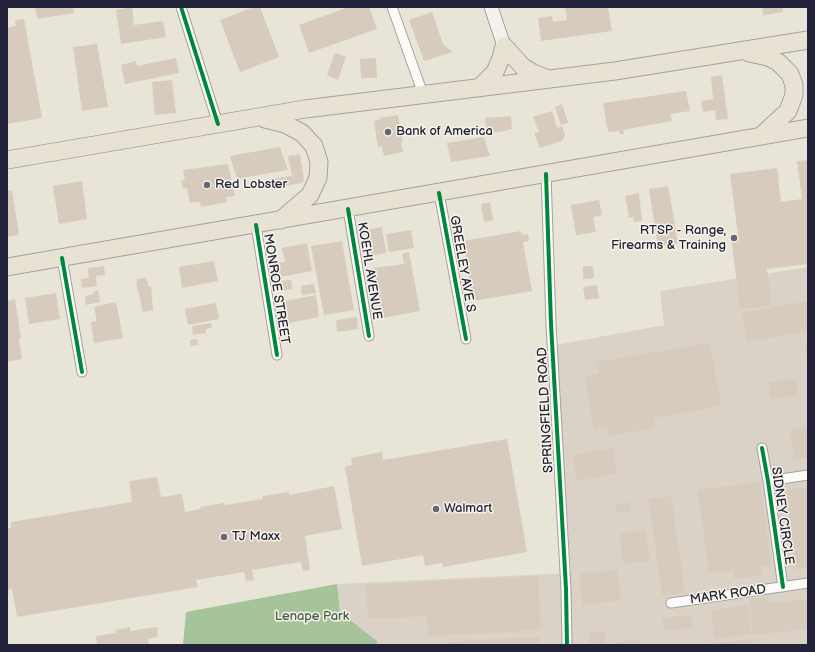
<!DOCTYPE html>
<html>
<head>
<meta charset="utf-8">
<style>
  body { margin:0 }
  #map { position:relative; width:815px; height:652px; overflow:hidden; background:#e8e5d8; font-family:"Balsamiq Sans",sans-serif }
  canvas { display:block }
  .frame { position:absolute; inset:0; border:8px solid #22223b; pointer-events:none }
</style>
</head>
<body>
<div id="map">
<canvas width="815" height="652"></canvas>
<div class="frame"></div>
</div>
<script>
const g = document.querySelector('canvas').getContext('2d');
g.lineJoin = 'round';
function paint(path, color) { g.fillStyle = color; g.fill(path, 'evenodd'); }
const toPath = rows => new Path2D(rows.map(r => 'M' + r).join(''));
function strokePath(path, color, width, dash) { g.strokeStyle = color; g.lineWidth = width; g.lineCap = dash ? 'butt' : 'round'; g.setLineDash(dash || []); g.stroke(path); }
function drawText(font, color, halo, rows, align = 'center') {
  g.font = font + ' "Balsamiq Sans",sans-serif'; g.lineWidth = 3; g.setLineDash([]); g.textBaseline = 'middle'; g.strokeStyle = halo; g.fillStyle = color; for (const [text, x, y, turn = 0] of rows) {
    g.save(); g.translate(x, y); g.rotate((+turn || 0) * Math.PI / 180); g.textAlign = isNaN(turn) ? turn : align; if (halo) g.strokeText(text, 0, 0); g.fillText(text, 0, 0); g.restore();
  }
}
paint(toPath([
  [808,267,808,645,377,645,377,641,340,612,337,584,571,573,556,345,664,325,660,291]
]), '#dad2c7');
paint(toPath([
  [337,584,340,612,377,641,377,645,183,645,186,612]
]), '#a6c49a');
paint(toPath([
  [35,7,73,7,74,13,37,19],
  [132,7,134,25,163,21,166,37,121,44,116,10],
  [254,7,260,7,279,57,240,72,220,20],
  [349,7,369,7,377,29,309,53,299,25],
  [565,7,608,7,612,31,541,41,538,18,552,16,553,22,567,20],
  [762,7,783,7,783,12,763,15],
  [432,12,443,44,452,52,424,61,409,20],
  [24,19,42,118,7,124,7,28,16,26,15,20],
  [97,44,108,107,82,111,73,47],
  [335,53,346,57,338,80,327,75],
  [176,58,179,73,125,84,121,65,136,61,137,66],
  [376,58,377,78,361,78,360,59],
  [722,75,728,119,716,120,715,110,703,112,701,101,713,99,711,77],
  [172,80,176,113,155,115,152,82],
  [686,91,690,111,670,114,672,121,623,130,624,134,620,134,619,131,608,132,603,103],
  [562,104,568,123,561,125,555,107],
  [552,111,557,128,562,126,565,135,562,141,540,148,534,133,539,132,533,117],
  [398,115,403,142,401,142,403,152,384,156,382,146,378,147,374,121,380,120,380,118],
  [511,116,512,129,499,132,487,132,485,118],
  [484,137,490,156,451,162,447,143],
  [280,147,288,170,237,179,230,156],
  [300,154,304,179,302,183,272,188,270,179,292,176,288,156],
  [808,160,808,264,767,269,771,305,740,309,731,236,738,235,730,174,777,168,781,202,802,199,797,161],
  [228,164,235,196,226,197,227,202,201,207,200,202,190,203,187,188,183,189,181,181,185,180,183,170],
  [82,181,87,219,59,224,53,186],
  [668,186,678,243,658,247,649,189],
  [12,190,19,235,7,237,7,191],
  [639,193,642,221,634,222,633,217,629,218,625,196],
  [599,200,602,215,593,217,596,232,576,235,571,205],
  [490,202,493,220,484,222,481,204],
  [382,227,386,253,369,256,365,230],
  [411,230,414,248,389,252,386,234],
  [521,231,522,235,528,234,529,241,523,242,532,291,473,301,463,241],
  [342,241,354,310,324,315,311,246],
  [307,243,312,271,280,277,277,263,285,262,282,248],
  [409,252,420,311,383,318,374,268,404,264,402,254],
  [214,261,218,281,182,288,179,267],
  [104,266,105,275,96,276,97,286,82,288,81,279,89,278,88,268],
  [583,266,593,266,594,278,583,279],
  [146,278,149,287,151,286,153,310,143,312,136,282,137,282,137,279],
  [291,280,292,289,281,291,280,281],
  [314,284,316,293,302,295,301,286],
  [597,285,599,298,585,300,583,287],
  [98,290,100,302,86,305,85,296,93,294,95,291],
  [56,293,60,319,29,324,25,298],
  [316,295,319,317,289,323,285,301],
  [15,299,21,338,19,338,22,359,7,362,7,301],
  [808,301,808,331,747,342,742,313],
  [116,302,123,338,94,343,91,322,97,321,94,307],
  [216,303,219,319,188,325,185,309],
  [357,317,358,329,337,332,336,320],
  [211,323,212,328,206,329,206,333,193,335,192,326],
  [197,339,198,345,191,346,190,340],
  [710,343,721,406,653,418,655,428,608,436,607,427,594,429,585,376,598,373,596,362],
  [805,346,808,346,808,362,807,362],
  [795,378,798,395,771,399,768,383],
  [808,427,808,457,794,459,790,429],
  [507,439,527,552,443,567,442,563,425,566,423,555,362,566,345,467,352,465,351,458,382,452,383,460],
  [613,448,617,474,577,481,573,455],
  [157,477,161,497,182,494,185,512,201,509,200,507,224,503,225,505,263,499,263,496,289,492,289,495,334,486,342,529,305,536,310,570,303,571,301,562,252,570,254,580,246,581,244,572,196,580,198,587,17,617,12,589,7,590,7,529,11,528,11,522,132,502,129,481],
  [760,482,771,565,761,566,762,575,734,579,733,570,709,573,698,490],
  [808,487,808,568,796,570,785,490],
  [671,496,685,593,662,596,649,499],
  [629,502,631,511,617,513,616,504],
  [645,530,650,561,623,564,619,534],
  [617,570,621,600,583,605,579,574],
  [538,576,541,630,428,636,427,616,368,619,366,585],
  [768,597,769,603,808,599,808,629,753,635,749,599],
  [748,605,752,634,715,639,711,610],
  [691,615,693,628,664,631,662,618],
  [130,627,130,631,157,627,158,637,148,639,149,645,97,645,96,636,116,633,116,630],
  [604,631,606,645,590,643,589,633],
  [539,637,539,645,448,645,448,642],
  [640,639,640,645,614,645,614,643],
  [752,639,753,645,709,645,709,644]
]), '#d6cbbc');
const street = toPath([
  [181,7,218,124],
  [392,7,423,94],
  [546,174,551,324,566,589,567,645],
  [439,193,466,339],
  [348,209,369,336],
  [256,225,277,355],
  [62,258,82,372],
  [762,448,768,481,783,587],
  [768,481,808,475],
  [671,603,808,583]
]);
const secondary = toPath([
  [491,7,504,46]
]);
const highway = toPath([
  [504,46,523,67,533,73,548,79],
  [749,53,768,57,778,62,790,74,794,85,794,95,788,111,762,135],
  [479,88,495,72,501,58,504,46],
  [265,119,285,124,302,133,314,146,319,162,318,178,310,195,281,220],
  [7,160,305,109,615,71,808,40],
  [7,267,808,128]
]);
strokePath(street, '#a3a29d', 11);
strokePath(secondary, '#a3a29d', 15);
strokePath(highway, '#a3a29d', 19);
strokePath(street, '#fcfbf9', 9);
strokePath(secondary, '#f4f1eb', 13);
strokePath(highway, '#e8e2d5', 17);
strokePath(toPath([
  [181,7,218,124],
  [546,174,551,324,566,589,567,645],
  [439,193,466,339],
  [348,209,369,336],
  [256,225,277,355],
  [62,258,82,372],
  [762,448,768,481,783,587]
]), '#00873e', 4);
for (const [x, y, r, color] of [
  [388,132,4,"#676672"],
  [207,185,4,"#676672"],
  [734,238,4,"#676672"],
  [436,509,4,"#676672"],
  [224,537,4,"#676672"]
]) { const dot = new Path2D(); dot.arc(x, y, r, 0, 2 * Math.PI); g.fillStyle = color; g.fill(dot); strokePath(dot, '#f7f3e8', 1.5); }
drawText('13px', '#22223b', '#f7f3e8', [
  ["Bank of America",396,132],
  ["Red Lobster",215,185],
  ["RTSP - Range,",726,231,"right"],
  ["Firearms & Training",726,246,"right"],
  ["Walmart",444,509],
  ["TJ Maxx",232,537]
], 'left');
drawText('13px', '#22223b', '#f7f3e8', [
  ["GREELEY AVE S",462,264,80],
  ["KOEHL AVENUE",369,271,81],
  ["MONROE STREET",276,289,81],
  ["SPRINGFIELD ROAD",546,410,-93],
  ["SIDNEY CIRCLE",782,516,82],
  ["MARK ROAD",728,595,-8]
]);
drawText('13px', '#475a50', '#f7f3e8', [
  ["Lenape Park",312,617]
]);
</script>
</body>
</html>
